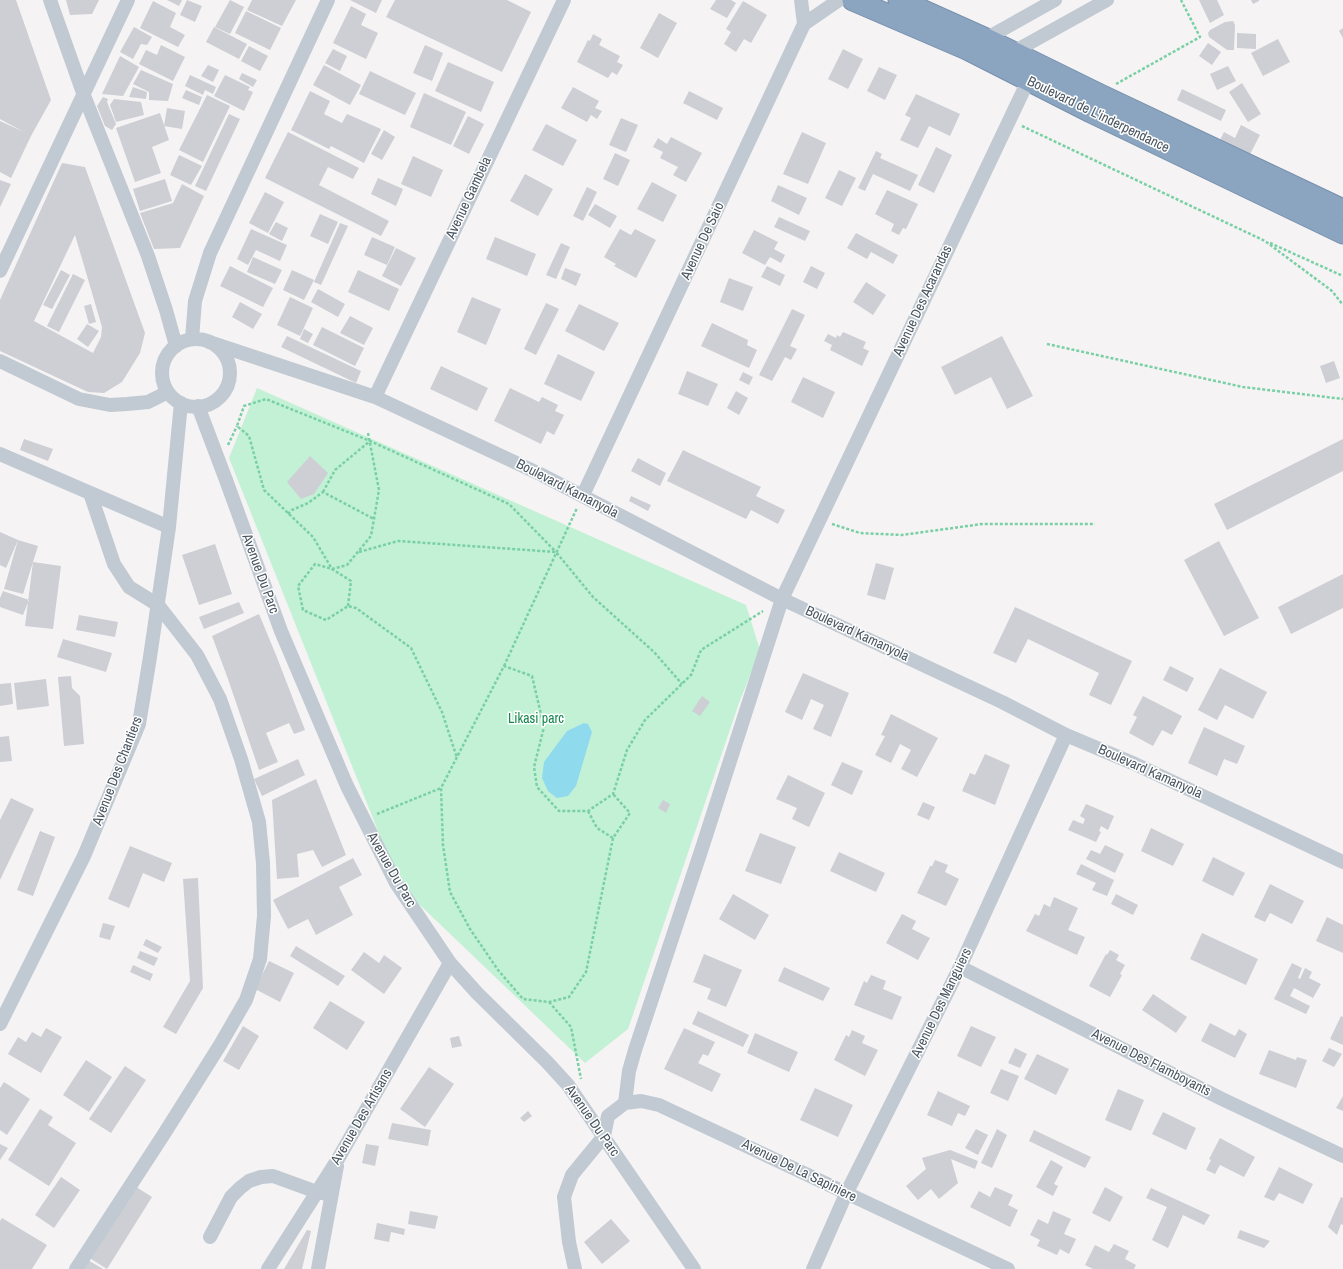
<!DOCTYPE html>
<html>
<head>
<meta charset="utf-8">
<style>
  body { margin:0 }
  canvas { display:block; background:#f5f3f3 }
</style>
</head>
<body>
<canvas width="1343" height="1269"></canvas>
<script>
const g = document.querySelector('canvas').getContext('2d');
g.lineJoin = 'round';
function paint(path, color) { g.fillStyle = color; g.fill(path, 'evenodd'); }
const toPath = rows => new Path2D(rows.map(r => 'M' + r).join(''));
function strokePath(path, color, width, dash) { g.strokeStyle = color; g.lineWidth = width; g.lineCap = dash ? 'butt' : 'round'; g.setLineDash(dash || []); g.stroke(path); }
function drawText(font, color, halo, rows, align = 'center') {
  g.font = font + ' "Archivo Narrow",sans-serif'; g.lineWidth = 3; g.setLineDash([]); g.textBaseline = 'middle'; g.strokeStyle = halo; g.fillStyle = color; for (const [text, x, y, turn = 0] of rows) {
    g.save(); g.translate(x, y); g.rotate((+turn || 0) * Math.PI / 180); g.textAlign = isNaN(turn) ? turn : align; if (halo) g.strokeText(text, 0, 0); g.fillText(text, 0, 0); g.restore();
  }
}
paint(toPath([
  [257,388,746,605,760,650,739,703,628,1029,585,1063,400,886,229,458]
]), '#c3f1d5');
paint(toPath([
  [584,723,588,724,592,732,576,786,568,796,557,798,548,791,542,778,544,762,567,731]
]), '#90daee');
paint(toPath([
  [0,0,16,0,51,100,31,136,11,178,0,172,0,121,24,132,0,119],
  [66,0,99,0,92,14,70,15],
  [167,0,182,0,179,6],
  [187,0,202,6,195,22,180,15],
  [230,0,244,7,230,34,215,27],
  [252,0,296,0,282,26,247,10],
  [350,0,382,0,376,13],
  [395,0,507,0,531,12,502,72,386,17],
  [716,0,731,0,736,3,727,18,710,9],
  [1199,0,1217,0,1224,15,1210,23],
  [1251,0,1259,0,1259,1,1253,4],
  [153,1,176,13,170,27,185,35,178,47,140,28],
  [743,1,767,15,751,43,744,39,736,52,724,44,731,32,726,29],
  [351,6,366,14,361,25,378,33,366,59,333,43],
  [246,11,281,28,270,50,235,33],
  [659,13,677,23,658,58,640,48],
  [1233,21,1235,25,1234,50,1227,50,1209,37,1208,33,1210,30,1225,22],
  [134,27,152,37,147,45,141,44,133,59,120,52],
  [214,27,247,44,239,59,206,42],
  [1343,28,1343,38,1339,31],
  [1237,33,1256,34,1256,49,1237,48],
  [593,34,602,39,599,45,620,56,617,62,623,65,617,75,612,72,608,78,577,62,588,40,590,41],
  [1278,39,1290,62,1263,76,1251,53],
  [1208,43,1221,52,1212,65,1199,56],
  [161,45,185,57,173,81,139,64,146,50,157,55],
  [425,45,443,53,432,81,413,73],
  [249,46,268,56,260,71,241,61],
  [333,49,347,56,340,71,325,63],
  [843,49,863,59,848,89,828,79],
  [120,56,139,67,123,96,102,94],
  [448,62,494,82,481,112,435,91],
  [208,65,219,70,213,82,201,76],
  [324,65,361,85,350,105,313,85],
  [1228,66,1236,81,1217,90,1210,74],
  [879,67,897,75,885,100,867,91],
  [141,70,173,84,168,101,149,100,149,92,133,84],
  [370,71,416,93,405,115,359,94],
  [242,73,257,80,253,87,239,79],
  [190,75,216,87,213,94,205,90,203,95,185,86],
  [225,75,250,87,248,90,253,92,244,111,214,96],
  [1242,83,1261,114,1248,122,1229,92],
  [133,87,147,92,146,99,129,97],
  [573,87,599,101,595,108,602,111,597,119,591,115,587,122,561,108],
  [1182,89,1226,110,1221,121,1177,100],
  [186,90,202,97,199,105,182,98],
  [310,91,330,101,324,114,342,123,347,114,381,129,364,163,331,146,329,149,291,130],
  [689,91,723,108,717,120,683,103],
  [424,93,466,112,451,145,410,127],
  [916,94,960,114,950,136,929,126,918,148,900,140,911,118,905,115],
  [207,95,230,106,203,162,179,150],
  [103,97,108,99,107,102,116,124,112,130,105,126,97,106],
  [114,99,141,102,144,115,116,122,110,105],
  [167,108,185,111,182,129,164,126],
  [160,113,169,140,152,147,161,173,135,182,116,128],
  [229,114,240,119,206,191,195,186],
  [468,116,484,124,469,154,453,146],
  [621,118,638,125,626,152,609,145],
  [546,124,577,140,563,166,532,150],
  [1241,125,1260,135,1248,158,1219,142,1224,132,1235,138],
  [384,130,395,137,382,160,371,154],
  [288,132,359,168,353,179,328,167,319,185,389,221,381,236,265,178],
  [802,132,826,143,808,184,783,174],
  [671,137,702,153,686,182,673,175,678,167,660,158,663,152,653,147,658,138,667,144],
  [936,147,952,155,934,193,918,185],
  [876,151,882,154,880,158,918,175,910,191,873,174,865,191,858,188],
  [615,153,630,160,618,186,603,179],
  [179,155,202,166,191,185,170,175],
  [413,156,443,170,431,197,401,184],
  [62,163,85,167,145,333,140,353,122,382,104,393,88,392,0,351,0,300],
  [75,235,102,327,101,337,93,353,34,321],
  [839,170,856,178,842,206,825,198],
  [525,174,553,189,538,216,510,201],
  [378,178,403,189,396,206,371,194],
  [165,179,172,201,140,211,133,189],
  [0,180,11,184,0,207],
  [652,182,677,195,663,222,637,209],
  [182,184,204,196,180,248,154,249,140,213,173,203],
  [778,185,807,198,799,215,771,201],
  [587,187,597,192,583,221,573,216],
  [887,190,918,204,906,229,903,228,899,235,891,231,894,224,875,214],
  [265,192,284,202,268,233,249,223],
  [595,204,617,216,610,228,588,215],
  [320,214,338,222,328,244,310,236],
  [779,217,810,231,805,241,774,227],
  [276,222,288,228,282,241,269,234],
  [340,223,348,226,321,285,314,282],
  [251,229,287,245,280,261,256,250,248,265,237,259],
  [620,229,631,235,635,229,656,240,636,278,614,266,616,264,604,257],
  [754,230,778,242,774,249,785,255,781,263,770,257,765,265,742,253],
  [856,233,898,255,893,264,871,252,867,259,847,248],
  [372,237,395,247,387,265,364,255],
  [495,237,536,254,527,276,486,259],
  [561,243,570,247,556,279,546,275],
  [396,248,416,258,401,286,382,276],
  [253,257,282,270,275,284,247,272],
  [230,266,273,288,263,307,220,286],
  [767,266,785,275,780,286,761,277],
  [811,266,825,273,817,289,803,282],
  [565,268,581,274,576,286,561,279],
  [61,270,70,275,52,309,43,305],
  [292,270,314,280,304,300,283,290],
  [358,270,399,289,389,311,348,292],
  [73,274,85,280,59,332,47,326],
  [729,278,753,287,743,311,720,302],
  [866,282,886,295,873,315,853,302],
  [318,289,345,304,338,317,311,302],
  [290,297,313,308,300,336,277,325],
  [472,297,501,309,486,345,457,332],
  [240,302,262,314,253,329,232,317],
  [546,303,559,309,536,355,524,349],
  [91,304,96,322,89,324,84,306],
  [579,304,619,323,604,351,565,331],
  [792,309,805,315,790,346,797,349,791,360,785,357,772,381,759,375],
  [350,316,373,328,364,345,340,333],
  [712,323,748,340,747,345,757,350,749,368,701,346],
  [87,324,99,331,88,347,77,339],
  [322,327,364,348,355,366,313,345],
  [304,329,313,334,308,343,300,339],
  [843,332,866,342,863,348,869,351,862,366,830,350,832,345,824,341,828,334,836,338,837,335,840,337],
  [287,336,361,371,356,383,281,347],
  [1002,336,1033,396,1007,409,991,377,955,395,941,367],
  [558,354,595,372,581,401,544,384],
  [1334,361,1340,378,1326,383,1320,366],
  [441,366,488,388,477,411,430,389],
  [687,371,718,384,708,406,678,394],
  [743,372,753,377,749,385,739,380],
  [803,377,835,392,823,418,791,402],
  [510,388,539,402,542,397,558,405,555,411,564,415,554,435,547,431,541,444,494,421],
  [736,391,748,398,739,415,727,408],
  [24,439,53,449,48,461,20,450],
  [1343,439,1343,471,1227,530,1214,504],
  [683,450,761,487,756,496,785,510,778,524,751,510,746,519,667,481],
  [310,456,328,473,314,494,301,499,287,482],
  [638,458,666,473,660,486,631,471],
  [631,496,651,505,648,511,629,501],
  [0,532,18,540,6,568,0,565],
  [18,540,38,546,23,594,4,589],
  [1219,541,1259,618,1224,636,1184,560],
  [215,544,232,594,199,605,182,555],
  [33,562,61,566,53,629,25,626],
  [876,563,894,568,885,600,867,595],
  [1343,574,1343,608,1291,634,1278,607],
  [3,591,29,600,23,615,0,607,0,598],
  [239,602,244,613,204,629,199,617],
  [1015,607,1132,661,1111,705,1089,695,1099,673,1028,639,1016,663,993,653],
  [259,614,276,655,305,730,294,734,289,723,266,733,278,762,259,770,228,679,212,636],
  [79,615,118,622,115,637,76,630],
  [63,639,112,653,106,672,57,657],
  [1170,666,1194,678,1187,692,1163,680],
  [1220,668,1267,692,1253,719,1225,705,1217,720,1198,710],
  [803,673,849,693,831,737,813,729,824,705,811,699,802,720,785,712],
  [71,676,72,688,80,696,84,744,64,746,58,677],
  [46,679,49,706,17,710,14,683],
  [11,683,13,704,0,706,0,684],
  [702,696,710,702,700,716,692,711],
  [1143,696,1182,716,1172,735,1162,730,1153,746,1129,733,1137,717,1133,715],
  [891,714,938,738,917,777,901,769,911,750,900,744,891,763,875,755,885,736,881,735],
  [1204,727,1245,746,1237,764,1224,759,1217,776,1188,763],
  [9,736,12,761,0,762,0,737],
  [985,754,1010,765,995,805,962,791,970,773,975,775],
  [298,759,305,775,262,796,254,779],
  [842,762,863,771,852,795,831,785],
  [788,775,825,793,809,827,792,819,797,808,776,799],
  [316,779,346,855,322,867,313,850,297,854,299,877,277,879,272,800],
  [11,798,34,809,0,880,0,820],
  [663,800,670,804,666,813,658,808],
  [923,802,935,807,929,820,917,815],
  [1086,804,1114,816,1108,830,1101,826,1099,831,1101,832,1096,842,1068,830,1073,820,1083,824,1085,819,1080,816],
  [1151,828,1184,844,1173,866,1141,851],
  [40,831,55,837,33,896,17,890],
  [760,833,796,847,781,884,745,871],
  [1105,845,1124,854,1115,873,1086,859,1091,850,1100,854],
  [130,846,172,863,164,882,143,873,129,908,108,899],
  [839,852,885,873,876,892,830,871],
  [1213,857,1245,873,1233,896,1202,881],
  [353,858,362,875,339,887,353,915,316,935,308,919,288,929,273,900],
  [935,860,948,865,945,872,959,879,946,906,917,893,930,866,932,866],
  [1081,864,1114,880,1107,896,1092,890,1096,883,1076,874],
  [198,878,203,988,176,1034,163,1027,190,981,183,879],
  [1270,884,1304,901,1292,924,1270,913,1265,922,1254,917],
  [733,894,769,915,755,940,719,919],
  [1116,894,1138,905,1133,915,1111,904],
  [1054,897,1078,908,1068,930,1085,937,1077,955,1026,931,1035,914,1039,916,1044,904,1050,907],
  [902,914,916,921,912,929,930,938,918,960,886,943],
  [1327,917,1343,925,1343,953,1316,941],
  [103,923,115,926,110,940,99,937],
  [1202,933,1258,959,1246,985,1190,959],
  [146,939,162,947,158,953,143,945],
  [296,946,345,976,338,986,290,956],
  [1110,950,1119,955,1116,960,1125,965,1120,974,1122,975,1110,997,1089,986,1106,954,1107,955],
  [140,951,158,958,154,966,137,958],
  [364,952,379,963,384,955,402,968,384,994,351,970],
  [704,954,742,970,726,1007,707,999,711,989,693,982],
  [269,961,294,973,280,1002,255,989],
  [1292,963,1302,968,1298,978,1300,979,1305,968,1312,972,1309,978,1321,984,1313,998,1294,988,1290,996,1310,1006,1306,1014,1274,999],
  [133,965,153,974,150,981,130,972],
  [784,967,830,988,823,1001,778,981],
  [871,975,886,981,883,989,902,997,892,1020,854,1005,864,981,867,983],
  [1153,994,1187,1017,1176,1033,1142,1010],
  [330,1001,365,1022,347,1050,313,1028],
  [698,1011,749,1035,743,1047,692,1024],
  [1341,1016,1343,1017,1343,1045,1330,1039],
  [1210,1023,1235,1036,1239,1029,1247,1034,1235,1058,1201,1041],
  [243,1026,259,1036,239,1070,223,1061],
  [971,1026,996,1037,981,1067,957,1056],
  [46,1028,62,1037,41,1073,8,1054,18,1037,26,1042,32,1032,41,1037],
  [684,1028,715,1042,708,1056,703,1054,698,1063,721,1074,712,1092,664,1069],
  [852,1030,865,1036,862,1043,878,1050,865,1076,834,1060,846,1035,849,1037],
  [755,1033,798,1052,789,1072,747,1053],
  [459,1036,462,1046,452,1048,450,1038],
  [1015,1048,1027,1054,1020,1068,1008,1063],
  [1329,1048,1342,1054,1334,1067,1322,1061],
  [1269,1050,1296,1060,1297,1057,1307,1060,1296,1088,1259,1074],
  [1037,1054,1069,1069,1056,1095,1024,1079],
  [86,1060,112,1077,89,1112,63,1095],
  [125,1066,146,1080,111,1133,89,1119],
  [429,1067,454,1084,425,1127,400,1109],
  [1001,1069,1019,1076,1008,1101,990,1093],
  [4,1082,30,1099,7,1135,0,1130,0,1088],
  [815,1088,853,1105,838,1137,800,1120],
  [1118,1089,1144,1100,1131,1131,1105,1120],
  [938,1091,970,1106,965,1116,958,1113,952,1126,927,1115],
  [1343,1096,1343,1111,1336,1108],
  [40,1109,53,1117,48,1125,76,1143,49,1186,8,1160],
  [528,1111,532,1116,524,1122,520,1118],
  [1163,1112,1196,1128,1186,1150,1152,1134],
  [392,1123,431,1130,428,1146,388,1139],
  [976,1129,988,1135,978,1155,965,1148],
  [997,1129,1007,1135,992,1168,981,1163],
  [1034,1130,1091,1157,1085,1168,1029,1141],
  [1220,1138,1255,1157,1244,1177,1220,1165,1215,1174,1206,1170,1211,1160,1209,1159],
  [0,1144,8,1148,0,1160],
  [366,1144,379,1146,375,1166,362,1163],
  [950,1150,978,1161,975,1169,951,1159,958,1183,939,1199,931,1189,918,1200,906,1186,926,1169,922,1158],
  [1051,1160,1063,1167,1054,1184,1058,1186,1053,1196,1036,1187],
  [1279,1167,1313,1184,1303,1204,1279,1193,1274,1201,1264,1197],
  [61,1177,80,1190,54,1228,35,1215],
  [133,1185,152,1197,107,1269,88,1257],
  [995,1187,1013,1195,1008,1205,1018,1210,1010,1227,970,1207,979,1191,990,1197],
  [1105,1187,1123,1197,1110,1222,1092,1213],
  [1151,1188,1210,1215,1204,1225,1183,1215,1168,1248,1152,1240,1167,1207,1146,1198],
  [1341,1197,1343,1198,1343,1225,1341,1224,1337,1235,1328,1227],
  [410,1211,438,1216,435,1229,408,1224],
  [1053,1211,1071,1219,1064,1234,1076,1239,1069,1254,1060,1249,1057,1255,1037,1246,1040,1240,1030,1235,1038,1219,1048,1224],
  [2,1218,47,1245,32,1269,0,1269,0,1221],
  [611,1219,630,1241,602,1264,584,1242],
  [377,1223,405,1229,404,1235,391,1232,389,1242,374,1239],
  [307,1230,311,1231,302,1269,284,1269],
  [1240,1230,1270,1241,1264,1248,1237,1238],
  [1114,1244,1129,1251,1125,1259,1136,1265,1134,1269,1093,1269,1085,1265,1095,1245,1109,1252],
  [86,1259,103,1269,80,1269]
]), '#cdcfd5');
const highway = toPath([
  [853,0,967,49,1091,112,1343,233],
  [899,0,986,39,1098,94,1343,210]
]);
strokePath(highway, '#7690ad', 23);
strokePath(toPath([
  [1116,84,1200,37,1181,0],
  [1022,126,1265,241,1332,291,1343,305],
  [1270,243,1343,276],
  [1047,344,1243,387,1343,399],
  [368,433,379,490,371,536,347,565,332,569,315,564,298,586,303,610,326,620,348,606,356,608,411,648,442,712,457,758],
  [228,445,237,426],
  [323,492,335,470,370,441],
  [288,514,292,510,308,503,323,492,374,519],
  [832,524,860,533,902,535,982,524,1095,524],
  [359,552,398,541,556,552,593,597,654,652,682,684],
  [348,606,351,581,332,569,313,537,264,490,249,436,237,426,244,406,266,399,370,441,509,504,556,552],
  [504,666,577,508],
  [588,811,597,828,613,838,630,813,613,794],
  [377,814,441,788],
  [613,838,586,972,569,997,549,1002,523,999,498,970,470,929,450,892,443,845,441,788,504,666,532,676,544,727,534,767,537,787,559,811,588,811,613,794,627,750,645,720,691,675,701,650,763,611],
  [549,1002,571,1027,581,1079]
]), '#7ad0a6', 2.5, [3, 2]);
strokePath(toPath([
  [50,0,83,93,148,256,166,310,176,346],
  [801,0,804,24],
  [980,42,1055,0],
  [1008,55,1107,0],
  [0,271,128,0],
  [192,339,195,301,210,253,328,0],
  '162 373a34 34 0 1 1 68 0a34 34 0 1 1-68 0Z',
  [209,342,375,397,540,474,782,599,1002,702,1066,735,1135,764,1343,862],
  [0,361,79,399,110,405,127,404,148,402,168,392],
  [375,397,564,0],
  [198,406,226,480,281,631,347,786,396,883,450,963,477,993,547,1062,568,1085,694,1269],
  [0,454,169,527],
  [583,495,804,24,839,0],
  [960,967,1222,1099,1343,1156],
  [0,1024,84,856,139,724,150,657,169,527,181,403],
  [625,1103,629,1071,635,1050,703,845,782,599,1028,81],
  [210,1237,231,1197,240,1188,249,1181,261,1177,273,1176,317,1192,331,1195],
  [76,1269,164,1134,220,1045,246,1000,260,959,264,916,263,863,259,822,241,759,220,699,197,655,158,605,129,587,114,564,90,493],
  [268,1269,338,1159,450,963],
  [318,1269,337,1166],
  [575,1269,569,1242,564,1197,572,1175,604,1136,608,1116,625,1103,641,1101,659,1105,1008,1269],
  [813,1269,846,1194,960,967,1066,735]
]), '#c1cad2', 14);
strokePath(highway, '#8ba5c1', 21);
drawText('14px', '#4a5661', '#fff', [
  ["Boulevard de L'inderpendance",1098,115,26],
  ["Avenue Gambela",469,198,-65],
  ["Avenue De Saio",703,241,-65],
  ["Avenue Des Acarandas",923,301,-65],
  ["Boulevard Kamanyola",567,489,27],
  ["Avenue Du Parc",260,574,70],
  ["Boulevard Kamanyola",857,634,25],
  ["Avenue Des Chantiers",118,771,-69],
  ["Boulevard Kamanyola",1150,772,24],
  ["Avenue Du Parc",391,870,60],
  ["Avenue Des Manguiers",942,1003,-64],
  ["Avenue Des Flamboyants",1151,1063,27],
  ["Avenue Des Artisans",362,1117,-60],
  ["Avenue Du Parc",592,1121,55],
  ["Avenue De La Sapiniere",799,1171,26]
]);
drawText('14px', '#17864f', '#fff', [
  ["Likasi parc",536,719]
]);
</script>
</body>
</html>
